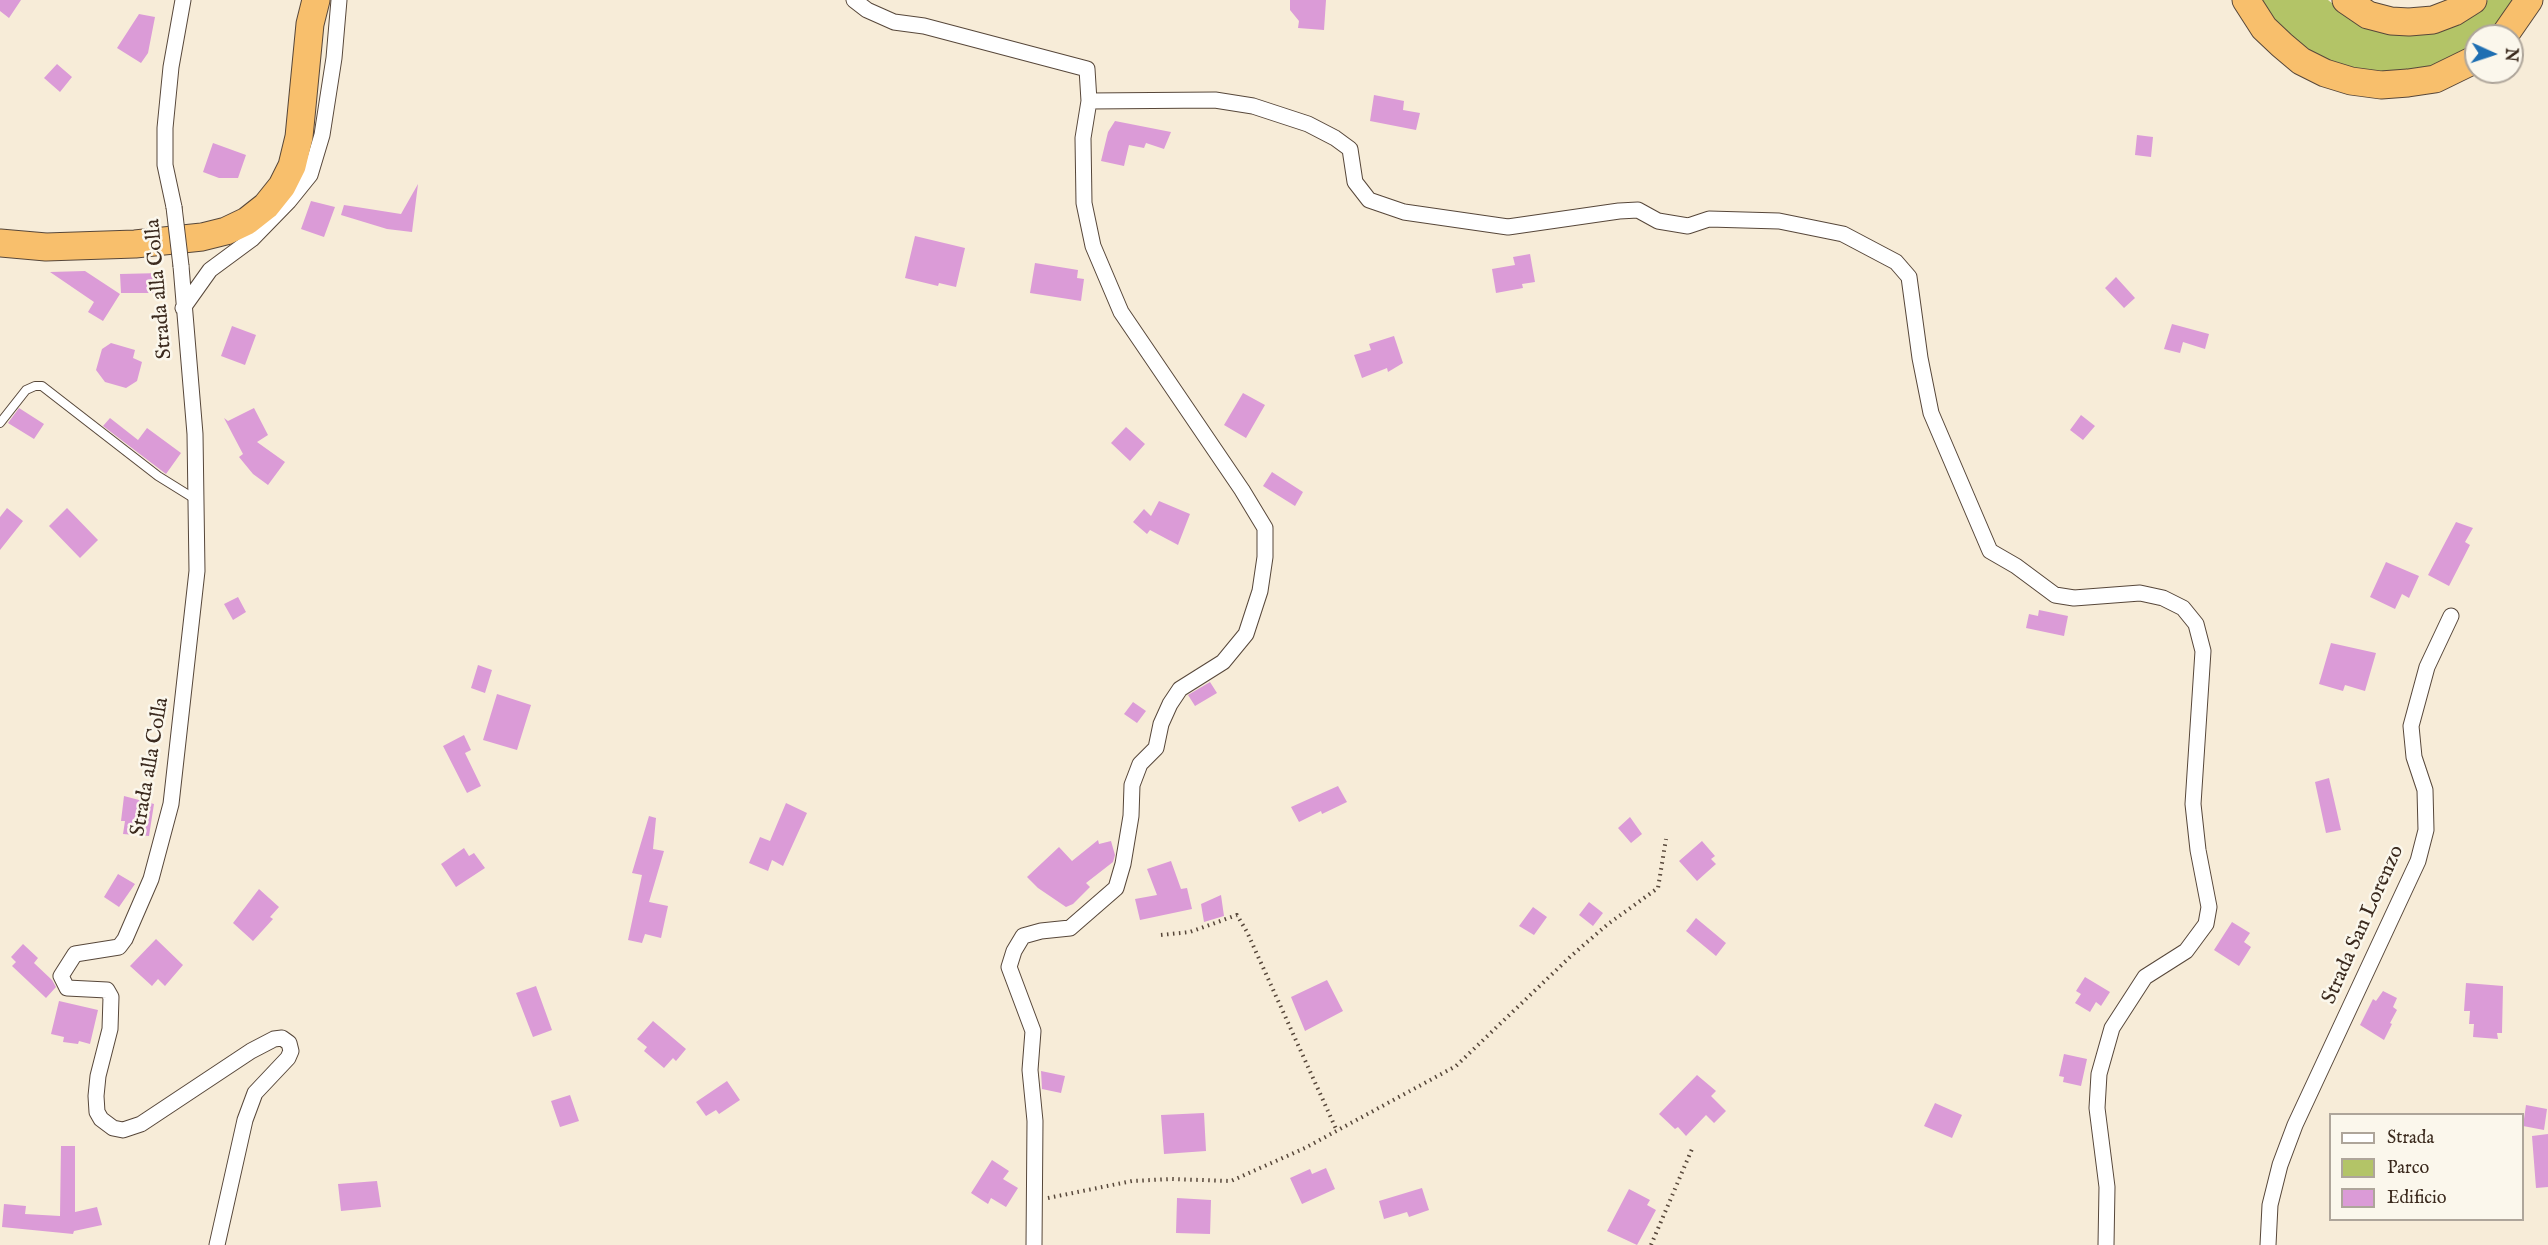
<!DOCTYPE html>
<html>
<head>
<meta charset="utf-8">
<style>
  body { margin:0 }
  #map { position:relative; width:2548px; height:1245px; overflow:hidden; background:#f7ecd8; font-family:"IM FELL English",serif }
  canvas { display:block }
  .legend { position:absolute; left:2329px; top:1113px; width:195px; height:108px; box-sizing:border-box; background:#fbf7ec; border:2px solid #aea59a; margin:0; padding:8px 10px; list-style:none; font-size:18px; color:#3b2a1e }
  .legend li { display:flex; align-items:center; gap:12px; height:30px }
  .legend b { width:30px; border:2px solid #aea59a }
  .north { position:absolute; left:2464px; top:24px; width:60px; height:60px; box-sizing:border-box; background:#fbf7ec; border:2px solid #aea59a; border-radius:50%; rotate:93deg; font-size:16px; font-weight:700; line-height:24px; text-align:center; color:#3b2a1e }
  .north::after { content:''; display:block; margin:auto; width:21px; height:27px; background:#1f6fb2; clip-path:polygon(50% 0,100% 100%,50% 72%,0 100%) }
</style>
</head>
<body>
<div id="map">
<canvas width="2548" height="1245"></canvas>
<ul class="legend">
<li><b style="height:8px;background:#fff"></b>Strada</li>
<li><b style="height:16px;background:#b3c467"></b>Parco</li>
<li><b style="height:16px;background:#db9bd7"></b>Edificio</li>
</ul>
<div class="north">N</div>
</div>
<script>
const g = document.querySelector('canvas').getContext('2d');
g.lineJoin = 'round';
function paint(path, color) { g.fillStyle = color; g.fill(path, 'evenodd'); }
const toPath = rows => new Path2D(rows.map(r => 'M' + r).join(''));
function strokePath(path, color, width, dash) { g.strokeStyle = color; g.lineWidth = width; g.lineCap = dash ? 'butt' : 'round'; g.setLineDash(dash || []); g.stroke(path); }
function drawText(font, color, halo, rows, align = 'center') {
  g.font = font + ' "IM FELL English",serif'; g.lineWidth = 5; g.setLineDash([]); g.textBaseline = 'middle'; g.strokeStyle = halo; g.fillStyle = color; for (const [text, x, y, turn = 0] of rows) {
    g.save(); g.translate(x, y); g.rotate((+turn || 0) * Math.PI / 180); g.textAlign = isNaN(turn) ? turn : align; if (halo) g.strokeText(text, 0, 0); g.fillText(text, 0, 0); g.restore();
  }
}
paint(toPath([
  [2256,0,2328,0,2353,20,2476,12,2488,0,2520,0,2491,36,2476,36,2476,49,2445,67,2375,77,2306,53]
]), '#b3c467');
paint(toPath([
  [0,0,21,0,9,18,0,11],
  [1290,0,1326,0,1324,30,1298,28,1299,21,1290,10],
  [139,14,155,17,148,53,141,63,117,48],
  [57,64,72,77,60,92,44,78],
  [1374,95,1404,101,1403,110,1420,113,1416,130,1370,121],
  [1115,121,1171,132,1164,149,1146,143,1144,148,1129,145,1124,166,1101,161,1108,132],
  [2137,135,2153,137,2151,157,2135,155],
  [213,143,246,155,238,178,219,178,203,172],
  [418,184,412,232,387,229,341,215,344,205,401,214],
  [311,201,335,207,324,237,301,229],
  [915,236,965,248,956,287,939,283,938,286,905,278],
  [1530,254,1535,282,1522,284,1523,288,1496,293,1492,269,1515,265,1513,257],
  [1035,263,1078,270,1077,278,1084,279,1081,301,1030,293],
  [85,271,120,294,103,321,88,312,94,302,50,272],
  [162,273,162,293,121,293,120,274],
  [2116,277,2135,298,2124,308,2105,288],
  [2172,324,2209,334,2205,349,2183,342,2180,353,2164,349],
  [232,326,256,335,245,365,221,356],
  [1394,336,1403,363,1388,372,1387,368,1362,378,1354,355,1371,350,1369,344],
  [111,343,135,350,133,358,142,362,137,381,126,388,105,382,96,370,102,349],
  [1243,393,1265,405,1246,438,1224,425],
  [19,408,44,424,34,439,8,423],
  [254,408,268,435,257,442,285,462,268,485,253,474,239,457,243,454,224,418,228,421],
  [2081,415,2095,426,2083,440,2070,430],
  [110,418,138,440,147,428,181,453,166,474,103,426],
  [1126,427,1145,444,1130,461,1111,443],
  [1272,472,1303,492,1295,506,1263,486],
  [1159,501,1190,514,1178,545,1150,530,1147,534,1133,522,1144,509,1151,516],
  [7,508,23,521,0,550,0,517],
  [67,508,98,540,80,558,49,526],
  [2456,522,2473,528,2465,542,2470,545,2449,586,2428,575],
  [2386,562,2419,576,2409,598,2402,594,2395,609,2370,597],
  [238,597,246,612,233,620,224,604],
  [2039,610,2068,616,2064,636,2026,628,2029,614,2038,616],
  [2331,643,2376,653,2365,691,2345,685,2343,691,2319,684],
  [478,665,492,670,485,693,471,688],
  [1210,682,1217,693,1195,706,1188,695],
  [497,694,531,705,517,750,483,740],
  [1133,702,1146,711,1137,723,1124,714],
  [464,735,471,750,465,753,481,786,467,793,443,746],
  [2329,778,2341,830,2326,833,2315,782],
  [1338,786,1347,802,1322,814,1321,811,1299,822,1291,807],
  [124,796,154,804,149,836,123,834,125,821,121,821],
  [786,803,807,813,783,866,772,860,768,871,749,863,760,837,770,841],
  [649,816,656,818,653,849,664,851,649,902,668,906,661,938,645,934,642,943,628,940,642,875,632,873],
  [1630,817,1642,834,1631,843,1618,828],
  [1098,840,1099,844,1111,841,1115,855,1113,862,1086,883,1090,887,1073,904,1066,907,1038,888,1027,877,1059,847,1072,861],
  [1702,841,1715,856,1711,859,1716,864,1697,881,1679,861],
  [464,848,469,856,474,853,485,868,456,887,441,864],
  [1171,861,1181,889,1187,888,1192,909,1140,920,1135,899,1157,895,1147,869],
  [118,874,135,884,119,907,104,897],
  [259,889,279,907,270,917,273,919,253,941,233,923],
  [1221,895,1224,916,1204,922,1201,904],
  [1589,902,1603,913,1593,926,1579,915],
  [1533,907,1547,917,1534,935,1519,926],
  [1696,918,1726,943,1716,956,1686,931],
  [2232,922,2250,933,2244,942,2251,947,2239,966,2214,950],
  [156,939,183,965,165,986,158,979,152,986,130,966],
  [23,944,38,958,34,963,52,980,56,987,46,998,12,966,16,962,11,957],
  [2085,977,2110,992,2101,1006,2096,1002,2090,1012,2075,1003,2081,994,2076,991],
  [1327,980,1343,1011,1305,1031,1291,997],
  [2466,983,2503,986,2502,1033,2497,1033,2498,1039,2473,1037,2474,1024,2469,1024,2470,1011,2464,1011],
  [536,986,552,1030,533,1037,516,993],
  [2383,991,2397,998,2393,1007,2397,1010,2390,1023,2392,1024,2384,1040,2360,1025,2373,999,2376,1001],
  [59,1001,98,1010,90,1044,79,1041,78,1044,63,1042,64,1037,51,1034],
  [653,1021,686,1049,676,1061,673,1058,664,1068,644,1051,647,1047,637,1039],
  [2064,1054,2087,1059,2081,1086,2063,1082,2064,1077,2059,1076],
  [1041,1071,1065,1076,1061,1093,1042,1089],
  [1697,1075,1716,1091,1711,1096,1726,1111,1714,1123,1706,1115,1686,1136,1678,1127,1675,1129,1659,1114],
  [727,1081,740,1100,719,1114,716,1110,706,1116,696,1102],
  [570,1095,579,1121,560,1127,551,1101],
  [1935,1103,1962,1115,1952,1138,1924,1126],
  [2526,1105,2547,1109,2544,1130,2523,1126],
  [1204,1113,1206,1151,1164,1154,1161,1115],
  [2548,1134,2548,1187,2536,1188,2532,1136],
  [61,1146,75,1146,75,1212,97,1207,102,1225,74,1231,73,1234,2,1227,4,1204,26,1206,25,1214,60,1216],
  [992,1160,1009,1171,1003,1179,1018,1188,1006,1207,991,1198,988,1204,971,1193],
  [1326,1168,1335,1189,1302,1204,1290,1178,1310,1169,1312,1174],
  [377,1181,381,1207,341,1211,338,1184],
  [1422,1188,1429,1210,1409,1217,1407,1212,1384,1219,1379,1201],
  [1629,1189,1650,1200,1647,1205,1656,1210,1637,1245,1607,1231],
  [1177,1198,1211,1200,1210,1234,1176,1233]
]), '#db9bd7');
const lane = toPath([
  [0,423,26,390,35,386,42,386,158,476,195,499]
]);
const street = toPath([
  [854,0,867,10,894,22,924,26,1087,69,1089,101,1215,100,1253,106,1308,124,1335,138,1350,149,1355,182,1369,200,1404,212,1508,227,1619,211,1638,210,1658,221,1688,226,1709,219,1779,221,1843,234,1896,262,1909,277,1920,358,1931,413,1990,551,2016,566,2055,595,2074,598,2140,593,2163,598,2183,608,2196,624,2203,651,2193,804,2198,850,2209,907,2206,924,2186,951,2145,977,2112,1028,2099,1074,2097,1108,2107,1187,2106,1245],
  [174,207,165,165,165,128,171,67,183,0],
  [181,266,195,434,197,571,171,804,151,879,125,939,119,947,75,954,61,976,67,988,107,990,111,997,110,1029,98,1076,96,1096,97,1112,101,1119,113,1128,123,1130,141,1124,251,1051,274,1039,282,1038,289,1043,291,1051,288,1058,255,1093,245,1120,217,1245],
  [183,308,210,270,252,239,289,201,310,175,322,135,334,58,339,0],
  [1034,1245,1035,1121,1030,1070,1033,1031,1009,967,1014,951,1023,936,1041,931,1070,928,1116,888,1123,864,1131,816,1132,785,1140,764,1156,748,1161,724,1170,704,1180,689,1223,662,1246,634,1260,591,1265,557,1265,528,1242,490,1121,312,1093,246,1084,203,1083,138,1089,101],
  [2268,1245,2270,1205,2280,1165,2295,1125,2418,861,2426,830,2425,790,2414,757,2411,726,2427,667,2451,616]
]);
const highway = toPath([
  [2246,0,2264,28,2282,45,2301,61,2325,73,2351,81,2381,85,2408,83,2435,79,2476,59],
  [2346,0,2368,15,2391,21,2409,22,2433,20,2454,12,2473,0],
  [2504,36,2529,0],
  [0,243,46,247,135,244,202,237,226,231,247,221,266,206,282,186,292,166,299,137,310,24,316,0]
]);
strokePath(lane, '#57473a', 10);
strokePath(street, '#57473a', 17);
strokePath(highway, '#57473a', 29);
strokePath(toPath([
  [1161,935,1190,932,1237,915,1247,932,1337,1131],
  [1048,1198,1132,1181,1171,1179,1231,1181,1305,1148,1456,1066,1571,956,1608,924,1658,888,1666,839],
  [1651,1245,1692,1149]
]), '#57473a', 4, [1.5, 4.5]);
strokePath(lane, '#fff', 8);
strokePath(street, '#fff', 15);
strokePath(highway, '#f8bf6c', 27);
const streetBridge = toPath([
  [174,207,181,266]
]);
strokePath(streetBridge, '#57473a', 17, []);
strokePath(streetBridge, '#fff', 15);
drawText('21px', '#3b2a1e', '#fbf7ec', [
  ["Strada alla Colla",160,289,-95],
  ["Strada alla Colla",151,767,-80],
  ["Strada San Lorenzo",2364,925,-66]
]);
</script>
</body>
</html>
